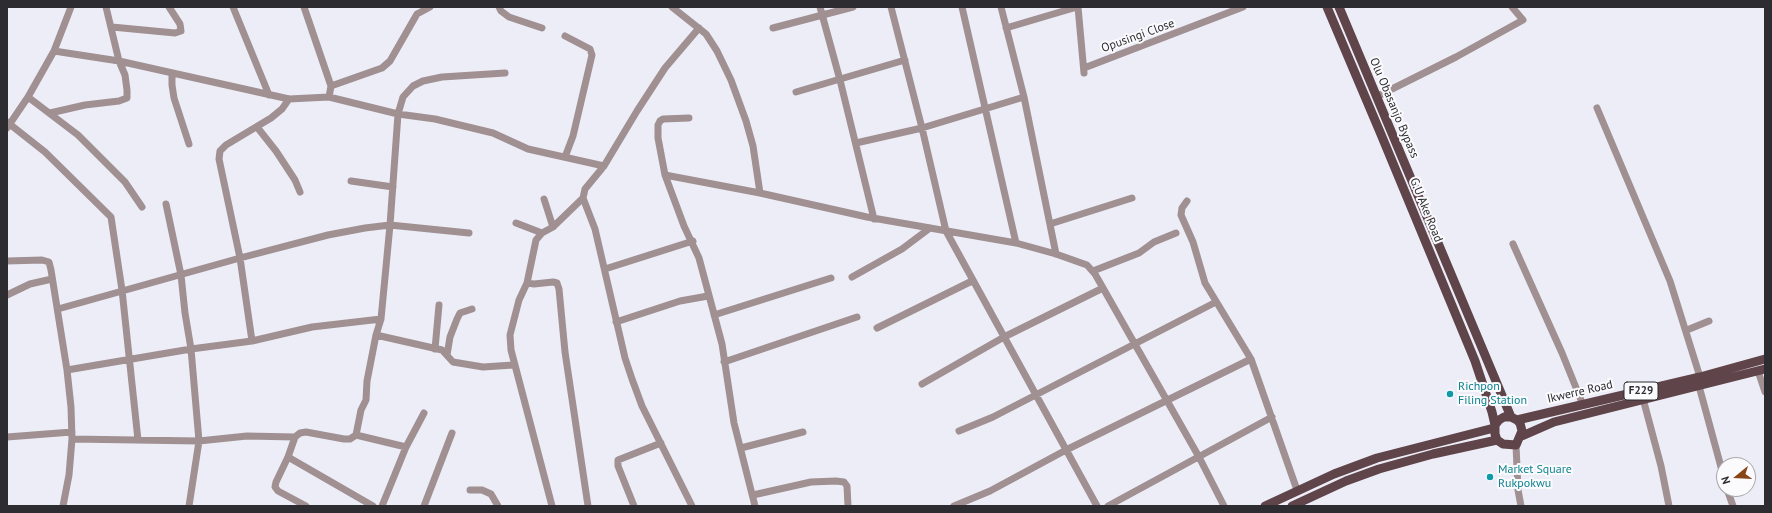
<!DOCTYPE html>
<html>
<head>
<meta charset="utf-8">
<style>
  body { margin:0 }
  #map { position:relative; width:1772px; height:513px; overflow:hidden; background:#ededf8; font-family:"PT Sans",sans-serif }
  canvas { display:block }
  .frame { position:absolute; inset:0; border:8px solid #2d2d31; pointer-events:none }
  .north { position:absolute; left:1716px; top:457px; width:40px; height:40px; box-sizing:border-box; background:#fbfbfd; border:1px solid #a9a9ab; border-radius:50%; rotate:252deg; font-size:11px; font-weight:700; line-height:16px; text-align:center; color:#2d2d31 }
  .north::after { content:''; display:block; margin:auto; width:14px; height:18px; background:#884515; clip-path:polygon(50% 0,100% 100%,50% 72%,0 100%) }
</style>
</head>
<body>
<div id="map">
<canvas width="1772" height="513"></canvas>
<div class="frame"></div>
<div class="north">N</div>
</div>
<script>
const g = document.querySelector('canvas').getContext('2d');
g.lineJoin = 'round';
const toPath = rows => new Path2D(rows.map(r => 'M' + r).join(''));
function strokePath(path, color, width, dash) { g.strokeStyle = color; g.lineWidth = width; g.lineCap = dash ? 'butt' : 'round'; g.setLineDash(dash || []); g.stroke(path); }
function drawText(font, color, halo, rows, align = 'center') {
  g.font = font + ' "PT Sans",sans-serif'; g.lineWidth = 4; g.setLineDash([]); g.textBaseline = 'middle'; g.strokeStyle = halo; g.fillStyle = color; for (const [text, x, y, turn = 0] of rows) {
    g.save(); g.translate(x, y); g.rotate((+turn || 0) * Math.PI / 180); g.textAlign = isNaN(turn) ? turn : align; if (halo) g.strokeText(text, 0, 0); g.fillText(text, 0, 0); g.restore();
  }
}
strokePath(toPath([
  [233,7,269,95],
  [304,7,331,86,329,97],
  [499,7,501,11,509,17,542,28],
  [672,7,706,34,717,51,731,80,746,121,753,146,760,193],
  [820,7,840,80,874,219],
  [891,7,922,128,946,231,1097,506],
  [962,7,1016,243],
  [1001,7,1024,97,1056,254],
  [1078,7,1084,73],
  [112,27,175,33,181,31,180,24,169,7],
  [773,28,853,7],
  [1006,28,1077,7],
  [565,36,590,49,592,55,573,136,565,157],
  [54,51,119,61,289,99,329,97,398,114,435,119,493,133,528,149,604,166],
  [1084,68,1243,7],
  [172,73,172,85,174,98,189,144],
  [331,86,382,68,390,61,417,14,430,7],
  [796,92,905,60],
  [28,97,78,135,125,182,142,207],
  [1376,97,1456,57,1523,20,1512,7],
  [1597,108,1670,281,1700,377],
  [50,113,85,105,119,101,127,98,127,90,125,75,119,61,106,7],
  [689,118,663,119,660,121,658,125,658,138,665,175,684,226,699,258,722,344,734,423,755,506],
  [7,122,45,152,111,217,122,290,138,440],
  [257,127,276,151,295,180,300,192],
  [7,128,28,97,54,51,71,7],
  [856,143,922,128,1024,97],
  [665,175,760,193,867,217,1016,243,1056,254,1087,265,1095,274,1103,288,1199,457,1224,506],
  [351,181,393,187],
  [583,198,553,227,542,233,536,240,527,283,534,284,553,282,557,283,559,289,565,352,588,506],
  [544,199,553,227],
  [1187,201,1182,208,1181,215,1193,242,1205,283,1251,359,1297,490],
  [166,204,181,275,185,313,191,349,199,441,189,506],
  [516,223,542,233],
  [1050,224,1132,198],
  [1513,244,1562,353,1583,405],
  [7,261,42,260,49,262,51,270,67,370,71,407,72,439,69,475,63,506],
  [605,269,693,241],
  [1093,271,1139,253,1154,242,1176,233],
  [852,277,902,249,930,228],
  [527,283,519,300,510,335,511,350,552,506],
  [7,295,30,284,52,279],
  [58,309,240,258,328,235,365,228,390,225,469,233],
  [714,315,831,278],
  [616,322,680,301,708,296],
  [877,328,972,281],
  [1687,330,1709,321],
  [376,335,442,350,453,362,483,367,513,365],
  [252,341,240,258,219,159,220,151,226,145,271,118,282,109,289,99],
  [435,349,439,305],
  [447,355,450,337,457,319,460,313,472,309],
  [724,362,857,317],
  [67,370,191,349,252,341,312,327,381,319],
  [1758,371,1765,392],
  [922,384,1004,337,1103,288],
  [1699,386,1724,478],
  [1642,395,1661,466,1669,506],
  [959,431,993,417,1216,302],
  [356,435,406,447],
  [7,437,72,432],
  [72,439,199,441,247,436,295,437],
  [1516,445,1518,490,1521,506],
  [741,448,803,432],
  [288,457,373,506],
  [1727,489,1733,506],
  [470,490,482,490,491,494,498,506],
  [753,495,811,482,836,481,844,482,847,486,848,506],
  [306,506,278,491,275,487,276,482,288,457,295,437,300,433,306,432,344,439,350,439,356,435,361,410,366,400,367,381,376,335,381,319,390,225,398,114,403,97,413,86,423,81,442,77,505,73],
  [382,506,406,447,424,413],
  [424,506,452,433],
  [634,506,618,466,618,460,661,443],
  [692,506,642,406,632,379,625,358,595,229,583,198,585,189,604,166,637,111,665,68,699,28],
  [954,506,990,491,1066,450,1251,359],
  [1108,506,1272,417]
]), '#a09092', 7);
strokePath(toPath([
  [1327,7,1380,132,1475,361,1492,412,1495,425,1495,434,1497,440,1503,444,1516,445,1522,431,1520,423,1517,420,1511,417,1504,417,1499,420,1495,425],
  [1339,7,1511,417],
  [1517,420,1700,377,1765,359],
  [1522,436,1554,422,1765,369],
  [1265,506,1334,474,1377,458,1494,428],
  [1292,506,1346,481,1379,469,1433,454,1497,440]
]), '#5f4449', 9);
for (const [x, y, r, color] of [
  [1450,394,4,"#0f9aa8"],
  [1490,477,4,"#0f9aa8"]
]) { const dot = new Path2D(); dot.arc(x, y, r, 0, 2 * Math.PI); g.fillStyle = color; g.fill(dot); strokePath(dot, '#fbfbfd', 1.5); }
for (const [x, y, w] of [
  [1641,391,34]
]) { const box = new Path2D(); box.roundRect(x - w / 2, y - 9, w, 18, 3); g.fillStyle = '#fbfbfd'; g.fill(box); strokePath(box, '#2d2d31', 1); }
drawText('bold 11px', '#2d2d31', null, [
  ["F229",1641,391]
]);
drawText('12px', '#2d2d31', '#fbfbfd', [
  ["Opusingi Close",1138,36,-20],
  ["Olu Obasanjo Bypass",1394,108,67],
  ["G.U Ake Road",1426,210,68],
  ["Ikwerre Road",1580,392,-13]
]);
drawText('12px', '#0d838f', '#fbfbfd', [
  ["Richpon",1458,387],
  ["Filing Station",1458,401],
  ["Market Square",1498,470],
  ["Rukpokwu",1498,484]
], 'left');
</script>
</body>
</html>
